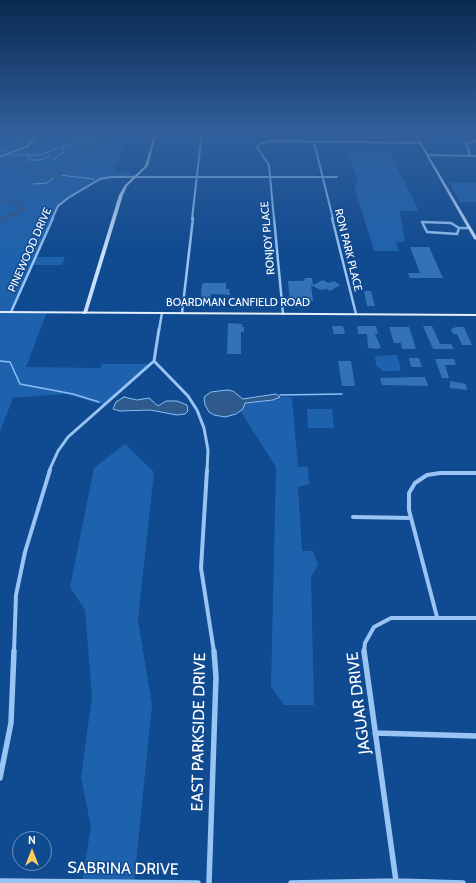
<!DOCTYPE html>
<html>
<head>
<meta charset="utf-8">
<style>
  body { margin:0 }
  #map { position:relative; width:476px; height:883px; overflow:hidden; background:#104a90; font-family:Cabin,sans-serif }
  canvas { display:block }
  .north { position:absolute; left:12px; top:831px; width:40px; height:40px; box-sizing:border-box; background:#104a90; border:1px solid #7092bc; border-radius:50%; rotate:0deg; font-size:11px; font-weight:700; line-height:16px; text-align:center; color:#fff }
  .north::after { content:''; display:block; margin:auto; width:14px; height:18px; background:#ffcc5b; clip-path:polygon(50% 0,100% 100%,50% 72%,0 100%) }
</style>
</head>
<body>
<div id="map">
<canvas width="476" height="883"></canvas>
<div class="north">N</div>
</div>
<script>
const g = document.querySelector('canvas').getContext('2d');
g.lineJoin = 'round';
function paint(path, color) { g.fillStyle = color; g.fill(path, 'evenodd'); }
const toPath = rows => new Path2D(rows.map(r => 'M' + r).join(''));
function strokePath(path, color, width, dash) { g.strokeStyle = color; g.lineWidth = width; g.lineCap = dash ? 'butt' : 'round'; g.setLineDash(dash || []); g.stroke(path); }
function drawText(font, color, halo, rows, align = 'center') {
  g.font = font + ' Cabin,sans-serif'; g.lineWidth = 3; g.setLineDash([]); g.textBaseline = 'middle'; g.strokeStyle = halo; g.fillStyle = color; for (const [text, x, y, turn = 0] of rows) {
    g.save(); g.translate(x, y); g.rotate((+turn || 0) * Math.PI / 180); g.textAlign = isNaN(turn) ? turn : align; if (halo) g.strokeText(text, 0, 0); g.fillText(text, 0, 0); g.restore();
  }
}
paint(toPath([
  [0,132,130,132,114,170,138,175,135,177,101,178,63,201,57,208,36,257,65,257,62,265,32,265,11,312,47,312,26,367,100,368,102,364,151,364,104,405,65,394,13,398,0,432],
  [347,152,389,152,419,211,400,211,405,242,396,242,399,251,374,251,354,186,358,182],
  [449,182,476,182,476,202,460,202],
  [397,355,401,369,398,371,383,371,376,365,375,356],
  [279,397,292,397,298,467,308,467,309,484,298,487,302,551,313,551,318,565,311,577,314,705,284,705,271,686,276,467,241,412,245,403,266,401],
  [307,409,332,409,334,428,308,428],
  [125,444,154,472,138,620,152,705,134,883,82,882,91,827,81,777,92,697,85,610,70,587,94,468]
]), '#1e62ad');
const water = toPath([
  [227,390,233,391,243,399,276,394,280,397,273,400,245,403,243,409,236,414,225,417,214,415,209,412,205,405,204,397,211,392,227,390],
  [124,397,137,400,149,398,158,406,166,401,177,401,187,405,188,411,185,414,177,415,150,410,120,411,113,409,116,402,124,397]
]);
paint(water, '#2e5a8d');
strokePath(water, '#8bbff7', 1);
strokePath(toPath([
  [9,148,20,138,21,132],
  [3,152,8,149],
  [11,155,40,155,75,142,95,137],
  [30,156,28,160,40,160,50,156],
  [54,161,56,157,63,153,63,148],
  [59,175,94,179],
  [33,184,47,183,55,177]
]), '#8bbff7', 1);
strokePath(toPath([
  [0,361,10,362,20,384,73,394,99,402],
  [280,395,342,394]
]), '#8bbff7', 1.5);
paint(toPath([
  [95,132,99,132,97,140,100,152,94,154,81,153,74,156,81,160,81,162,70,171,57,178,43,178,39,174,19,168,7,166,0,168,0,164,7,164,43,172,46,175,54,175,66,169,76,161,69,157,70,154,81,151,95,150,93,140,95,132],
  [0,197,19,203,27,210,0,223,0,218,3,216,20,210,15,205,0,201,0,197]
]), '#2e5a8d');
paint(toPath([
  [410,247,429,247,443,278,410,278,408,273,420,273],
  [304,278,312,278,313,285,323,280,328,283,334,281,340,285,330,291,327,289,320,290,311,285,313,301,308,301,308,306,307,307,300,307,298,306,298,301,290,301,288,281,302,281,305,280],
  [203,283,226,283,226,289,229,289,230,295,211,294,211,300,202,300,201,290],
  [364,291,371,291,375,306,367,306],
  [228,323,242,324,242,327,244,327,244,332,241,332,241,354,227,354],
  [332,326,343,326,345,334,334,334],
  [357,326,376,326,378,334,375,334,381,348,379,348,379,349,368,348,367,334,358,334],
  [423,326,432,326,440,344,451,344,454,349,433,349],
  [389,327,409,327,416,349,402,349,401,343,394,343],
  [456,327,464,327,472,345,462,345,457,334,453,334,451,329],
  [409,358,419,358,422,367,411,367],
  [435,359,454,359,456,365,445,365,449,378,442,378],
  [338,361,351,361,355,386,342,386],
  [415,377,425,377,428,386,382,385,380,378],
  [450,381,466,384,467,390,450,388]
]), '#3472b7');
strokePath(toPath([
  [314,142,333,219],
  [427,155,476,156],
  [470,155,466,143,476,141],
  [0,157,28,146,33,140,35,132],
  [52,219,58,206,68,198,100,179,111,177,337,177],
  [192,219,202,132],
  [274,219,269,165,257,147,258,145,270,141,420,143]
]), '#99c4f3', 2);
strokePath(toPath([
  [274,218,283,314],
  [332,218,356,314],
  [422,222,451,223,459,228,457,234,427,232,422,222],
  [459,228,469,228],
  [11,312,53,218],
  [182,313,193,218],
  [159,330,162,313]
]), '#99c4f3', 2.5);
strokePath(toPath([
  [154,361,188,396,197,410,204,428,208,450,207,471],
  [154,361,159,329],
  [49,471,58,451,68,437,154,361]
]), '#99c4f3', 3);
strokePath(toPath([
  [207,470,201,568,214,652],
  [353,517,411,518],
  [437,617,409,510,409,493,415,483,427,475,440,473,476,473],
  [14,652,16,595,25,552,50,470],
  [364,652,365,643,374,627,391,618,476,618]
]), '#99c4f3', 4);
strokePath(toPath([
  [364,651,396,881],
  [375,733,476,736],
  [0,778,11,723,14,651],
  [0,881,198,883],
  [209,883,216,677,214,651],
  [291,883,396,881,463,883]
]), '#99c4f3', 5.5);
paint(toPath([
  [155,132,157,132,148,166,127,186,123,195,87,313,85,314,83,314,83,313,119,195,125,185,145,166,155,132],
  [415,132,417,132,419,139,476,236,476,240,474,239,417,139,415,132]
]), '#c9e0fd');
paint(toPath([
  [0,311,476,314,476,316,0,313,0,311]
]), '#e5f0ff');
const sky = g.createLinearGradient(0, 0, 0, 255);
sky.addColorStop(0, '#09294f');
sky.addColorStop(0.52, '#31609c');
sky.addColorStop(1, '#31609c00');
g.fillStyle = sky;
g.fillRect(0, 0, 476, 255);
drawText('11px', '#fff', '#104a90', [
  ["RONJOY PLACE",268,238,-95],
  ["PINEWOOD DRIVE",30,250,-66],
  ["RON PARK PLACE",348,250,76],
  ["BOARDMAN CANFIELD ROAD",238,303]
]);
drawText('16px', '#fff', '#104a90', [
  ["JAGUAR DRIVE",359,703,-97],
  ["EAST PARKSIDE DRIVE",199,732,-89],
  ["SABRINA DRIVE",123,869,1]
]);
</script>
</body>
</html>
